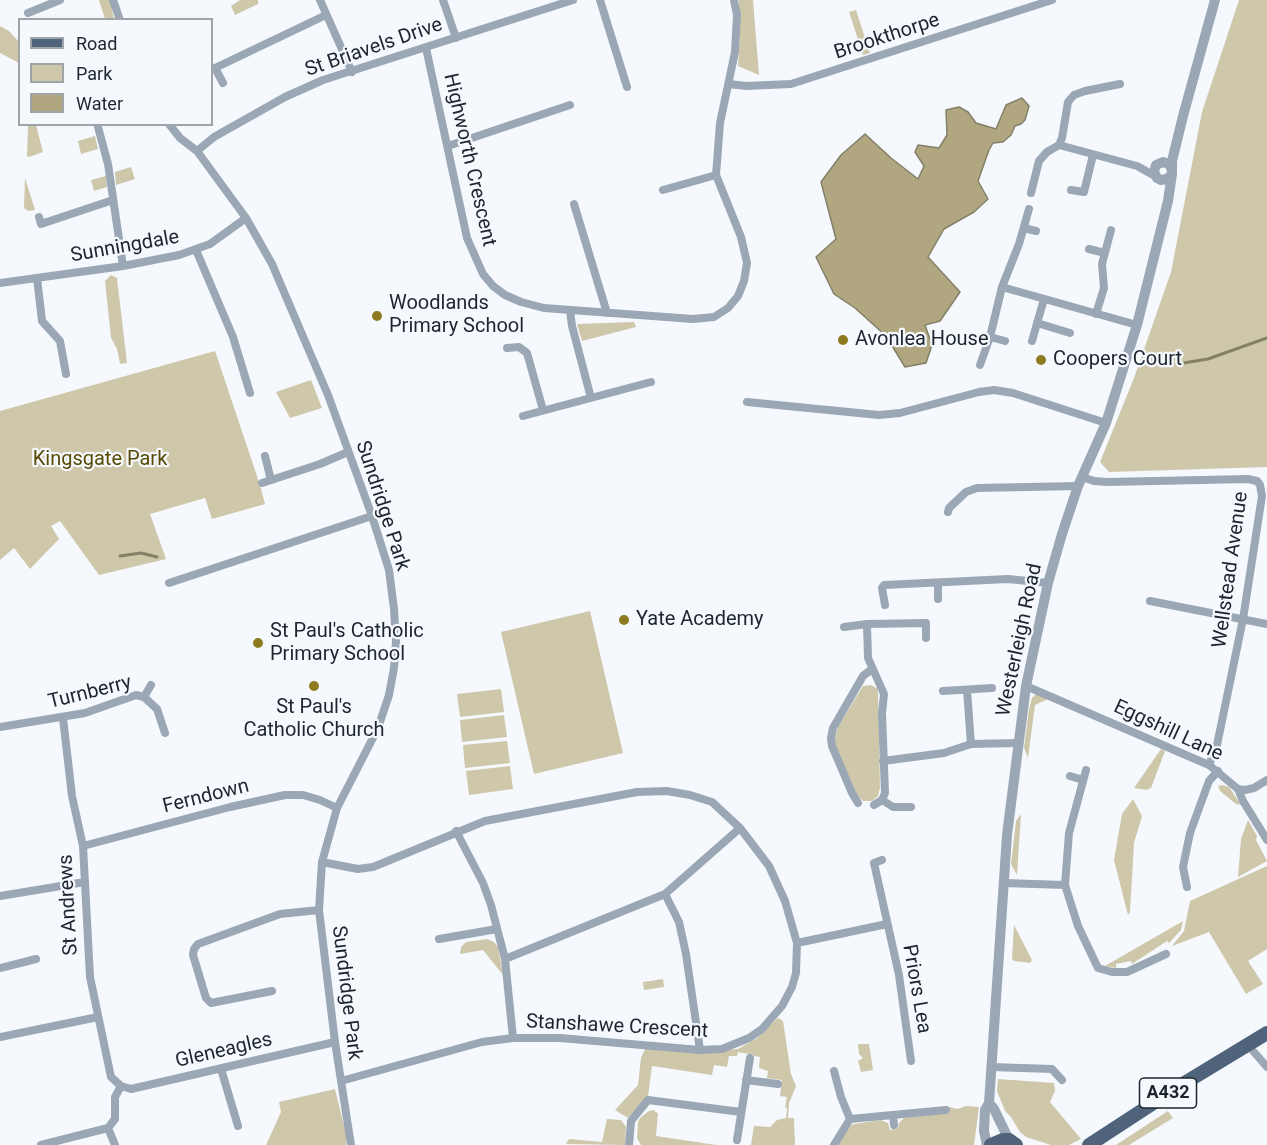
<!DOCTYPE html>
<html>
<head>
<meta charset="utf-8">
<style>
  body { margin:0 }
  #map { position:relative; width:1267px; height:1145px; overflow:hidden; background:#f5f9fe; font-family:Roboto,sans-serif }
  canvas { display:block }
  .legend { position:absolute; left:18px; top:18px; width:195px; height:108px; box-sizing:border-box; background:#f5f9fe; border:2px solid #9fa4ab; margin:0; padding:8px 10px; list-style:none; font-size:18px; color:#1d252e }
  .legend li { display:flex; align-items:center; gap:12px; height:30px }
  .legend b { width:30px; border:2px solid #9fa4ab }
</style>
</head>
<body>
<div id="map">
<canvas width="1267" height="1145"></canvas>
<ul class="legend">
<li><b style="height:8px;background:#4f647b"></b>Road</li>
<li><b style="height:16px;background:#cec7aa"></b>Park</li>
<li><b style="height:16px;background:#b0a781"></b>Water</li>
</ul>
</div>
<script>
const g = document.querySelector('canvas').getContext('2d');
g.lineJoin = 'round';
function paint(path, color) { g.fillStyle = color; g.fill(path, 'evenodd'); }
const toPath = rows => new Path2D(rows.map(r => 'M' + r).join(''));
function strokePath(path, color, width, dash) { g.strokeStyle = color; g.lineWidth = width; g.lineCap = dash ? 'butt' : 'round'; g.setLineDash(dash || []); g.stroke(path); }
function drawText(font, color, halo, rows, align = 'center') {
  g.font = font + ' Roboto,sans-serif'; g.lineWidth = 4.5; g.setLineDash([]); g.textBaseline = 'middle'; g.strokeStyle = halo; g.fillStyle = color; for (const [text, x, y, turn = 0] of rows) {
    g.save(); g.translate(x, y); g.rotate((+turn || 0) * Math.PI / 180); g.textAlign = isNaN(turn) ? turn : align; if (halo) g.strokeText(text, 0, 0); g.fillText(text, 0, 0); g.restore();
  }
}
paint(toPath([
  [99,0,110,0,114,19,105,19],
  [240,0,258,0,258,4,235,15,231,6],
  [739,0,753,0,759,75,738,66,740,35],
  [1239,0,1267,0,1267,467,1109,472,1100,462,1134,378,1171,272,1202,112],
  [856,10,870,53,863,55,849,12],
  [0,26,9,31,19,42,19,63,0,53],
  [28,125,36,125,43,152,29,157,27,156],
  [95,136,98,149,81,154,78,141],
  [131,167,135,179,116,185,115,172],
  [106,176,107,187,94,191,91,180],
  [25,178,35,210,28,211,24,208],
  [111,275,117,278,127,363,120,364,117,349,111,338,105,281],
  [634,322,636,327,582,341,577,324],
  [215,351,260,485,265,504,212,519,205,498,150,514,166,559,99,575,60,521,51,526,59,539,30,569,14,548,0,560,0,411],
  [311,380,322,408,290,418,276,392],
  [590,611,623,753,534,774,501,632],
  [871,685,878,689,880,788,878,796,872,801,863,801,857,795,834,742,838,727,863,686],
  [501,689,504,712,460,717,457,694],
  [1036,694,1050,698,1035,705,1028,758,1024,748,1029,709,1032,698],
  [504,715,507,737,462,742,460,720],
  [507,741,510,763,465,768,463,745],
  [1161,749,1165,751,1151,788,1146,790,1134,788],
  [510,766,513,789,469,795,466,771],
  [1222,785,1229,787,1241,805,1236,804,1220,791,1218,786],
  [1133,799,1142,816,1134,843,1130,912,1128,915,1114,860,1122,814],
  [1021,814,1017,875,1011,864,1016,821],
  [1248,820,1257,836,1256,840,1267,861,1238,877,1241,839],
  [1267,866,1267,949,1248,961,1263,984,1246,994,1209,932,1172,946,1184,931,1190,901],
  [1183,921,1181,930,1169,943,1167,941,1132,964,1131,961,1116,964,1116,968,1105,966],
  [1014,925,1032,960,1030,963,1014,961,1012,959],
  [487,939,494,942,498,947,503,975,483,950,460,954,461,947,466,942],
  [663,979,664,987,644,990,643,982],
  [778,1018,783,1021,791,1074,796,1086,789,1103,788,1118,794,1118,795,1145,751,1145,754,1126,770,1127,777,1120,786,1118,787,1108,785,1107,787,1097,780,1096,782,1080,767,1078,768,1071,759,1068,760,1057,754,1056,754,1055,738,1052,737,1056,729,1056,727,1067,714,1065,712,1075,652,1066,648,1097,628,1118,615,1110,638,1085,641,1058,646,1047,728,1050,738,1049,757,1038],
  [858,1044,869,1044,873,1070,861,1072,858,1061,863,1058,859,1054],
  [998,1079,1054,1083,1055,1091,1050,1102,1081,1139,1069,1145,1051,1145,1026,1137,1020,1132,1011,1117,1005,1111,997,1091],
  [335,1089,346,1134,346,1145,266,1145,281,1112,279,1102],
  [966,1106,979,1107,974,1145,838,1145,850,1126,854,1124,881,1120,888,1123,890,1130,898,1128,899,1123,904,1118,941,1113,948,1114,949,1107,958,1109],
  [655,1110,655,1112,658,1113,656,1136,716,1145,641,1145,637,1138,638,1122,640,1118,649,1111],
  [1168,1111,1173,1118,1129,1145,1116,1145],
  [607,1119,621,1120,626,1127,625,1145,566,1144,569,1139,602,1142]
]), '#cec7aa');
const water = toPath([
  [1022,98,1029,106,1025,120,1021,124,1015,126,1011,135,1003,142,993,143,989,150,978,181,988,199,974,212,944,229,928,257,960,292,940,321,925,325,932,345,926,363,905,367,886,336,855,308,834,294,816,257,836,239,821,182,841,155,865,134,891,158,918,179,924,166,915,152,918,145,939,148,947,135,946,110,959,107,968,112,976,123,996,129,1006,105,1022,98]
]);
paint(water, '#b0a781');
strokePath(water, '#848068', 1.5);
strokePath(toPath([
  [1177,364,1208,359,1267,338],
  [120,556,141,553,157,557]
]), '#848068', 3);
strokePath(toPath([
  [113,0,120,20],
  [320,0,352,72],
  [443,0,456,38],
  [600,0,627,87],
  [28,13,60,0],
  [426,48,467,238,483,274,493,286,505,295,521,302,544,308,693,319,714,317,728,308,738,296,744,281,747,263,741,237,716,175,720,123,735,52,737,15,734,0],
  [223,83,215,68,326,15],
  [729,84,746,86,791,84,1052,0],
  [169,124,180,138,197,151,246,218,272,264,328,395,372,516,389,570,394,609,396,641,394,668,389,695,378,728,337,808,322,862,319,910,335,1042,351,1145],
  [98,127,108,164,123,266],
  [1059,145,1137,166,1155,176],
  [448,146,570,105],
  [197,151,214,137,285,97,323,80,573,0],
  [663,190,716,175],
  [1071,190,1084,192,1093,155],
  [1031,193,1039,161,1047,152,1059,145,1062,138,1068,102,1074,95,1085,91,1120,84],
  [574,204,607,313],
  [39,217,41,224,113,200],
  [1024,228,1036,231],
  [1089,249,1105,253],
  [196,250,233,337,250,393],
  [37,278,42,321,60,341,66,374],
  [0,283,123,266,179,255,210,244,246,218],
  [1002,287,1137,325],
  [570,311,572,326,591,398],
  [1096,314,1104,288,1102,264,1111,230],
  [1037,323,1070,333],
  [990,337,1005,341],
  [1032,341,1044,299],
  [507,348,519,347,527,353,543,410],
  [980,365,990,337,1002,287,1019,244,1029,209],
  [747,402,879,415,900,413,979,392,994,390,1013,393,1106,423],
  [523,416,651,382],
  [265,456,271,480],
  [1082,477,1094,481,1108,482,1248,479,1257,481,1260,485,1262,496,1243,619,1217,745,1209,765],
  [262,483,320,464,348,452],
  [948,512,949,508,966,492,977,488,1078,486],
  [169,583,372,516],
  [938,583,938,599],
  [1150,601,1267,624],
  [885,605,882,588,884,585,1008,579,1048,583],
  [867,624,868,658,884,694,882,713,885,793,882,800,874,805],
  [844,627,867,624,926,623,926,638],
  [1026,686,1209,765,1238,789,1243,801,1267,840],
  [967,690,971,744],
  [943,691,992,688],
  [144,697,151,685],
  [63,718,72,796,83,846,90,977,111,1077,121,1086],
  [0,727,85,713,136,695,144,697,157,709,165,733],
  [883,761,944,753,971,744,1018,743],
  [1086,770,1069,833,1065,885,1078,926,1098,968,1112,972,1127,972,1166,954],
  [1070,776,1083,780],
  [1238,789,1245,790,1254,788,1267,780],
  [882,800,893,807,911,807],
  [858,803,852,793,832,746,831,738,833,728,863,676,872,669],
  [456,831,483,883,491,905,505,959,513,1038],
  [83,846,230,807,285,795,303,795,320,800,337,808],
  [882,860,874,863,899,975,911,1061],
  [322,862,358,869,373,867,485,821,637,792,667,791,690,795,712,802,740,828,769,866,785,901,797,943,796,973,792,987,782,1006,762,1029,749,1038,722,1049,700,1050,560,1038,513,1038,482,1042,341,1081],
  [1003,883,1065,885],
  [1187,887,1183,867,1190,833,1209,781,1218,771],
  [665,894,679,922,686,954,700,1050],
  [0,896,85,882],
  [439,939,497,929],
  [797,943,887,924],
  [505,959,665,894,740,828],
  [0,968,36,959],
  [272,991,211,1003,206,998,193,955,194,949,198,944,280,914,319,910],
  [0,1037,98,1017],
  [1247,1044,1267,1067],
  [991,1067,1052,1069,1062,1080],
  [221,1069,238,1126],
  [834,1071,841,1097,850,1119],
  [746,1080,778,1084],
  [121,1086,131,1089,335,1042],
  [893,1115,894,1125],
  [108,1128,115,1145],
  [737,1140,750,1058],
  [41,1145,108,1128,115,1119,115,1097,121,1086],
  [629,1145,631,1121,648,1100,741,1112],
  [834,1145,850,1119,946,1110]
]), '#9ba7b5', 8);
strokePath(toPath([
  [1172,170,1169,164,1163,162,1156,165,1154,172,1157,178,1161,180,1167,179,1172,174,1172,161,1183,116,1215,0],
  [989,1103,994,1109,1009,1140],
  [987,1145,984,1131,985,1110,989,1103,1007,835,1026,686,1048,583,1062,534,1078,486,1106,423,1137,325,1168,201,1172,174]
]), '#9ba7b5', 10);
strokePath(toPath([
  [991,1145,1003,1140,1009,1140,1016,1145],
  [1089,1145,1178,1087,1267,1033]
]), '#4f647b', 14);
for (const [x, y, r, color] of [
  [377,316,6,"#8e7a20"],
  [843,340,6,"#8e7a20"],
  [1041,360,6,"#8e7a20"],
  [624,620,6,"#8e7a20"],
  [258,643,6,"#8e7a20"],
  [314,686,6,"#8e7a20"]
]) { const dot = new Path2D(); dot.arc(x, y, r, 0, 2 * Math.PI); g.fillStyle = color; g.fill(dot); strokePath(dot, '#f5f9fe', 2); }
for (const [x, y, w] of [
  [1168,1093,57]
]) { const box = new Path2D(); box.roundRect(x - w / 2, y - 15, w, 30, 4.5); g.fillStyle = '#f5f9fe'; g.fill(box); strokePath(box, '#1d252e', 1.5); }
drawText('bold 18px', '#1d252e', null, [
  ["A432",1168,1093]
]);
drawText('20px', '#1d252e', '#f5f9fe', [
  ["Brookthorpe",887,37,-18],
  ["St Briavels Drive",374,48,-19],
  ["Highworth Crescent",469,160,77],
  ["Sunningdale",125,247,-10],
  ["Sundridge Park",382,506,72],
  ["Wellstead Avenue",1231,570,-82],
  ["Westerleigh Road",1020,640,-78],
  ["Turnberry",90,693,-14],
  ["Eggshill Lane",1168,731,25],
  ["Ferndown",206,797,-14],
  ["St Andrews",69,905,-93],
  ["Priors Lea",916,989,80],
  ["Sundridge Park",346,993,83],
  ["Stanshawe Crescent",617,1027,3],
  ["Gleneagles",224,1051,-13]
]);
drawText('20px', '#1d252e', '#f5f9fe', [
  ["Woodlands",389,304],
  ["Primary School",389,327],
  ["Avonlea House",855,340],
  ["Coopers Court",1053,360],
  ["Yate Academy",636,620],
  ["St Paul's Catholic",270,632],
  ["Primary School",270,655],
  ["St Paul's",314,708,"center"],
  ["Catholic Church",314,731,"center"]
], 'left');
drawText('20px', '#584a03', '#f5f9fe', [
  ["Kingsgate Park",100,460]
]);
</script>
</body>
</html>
